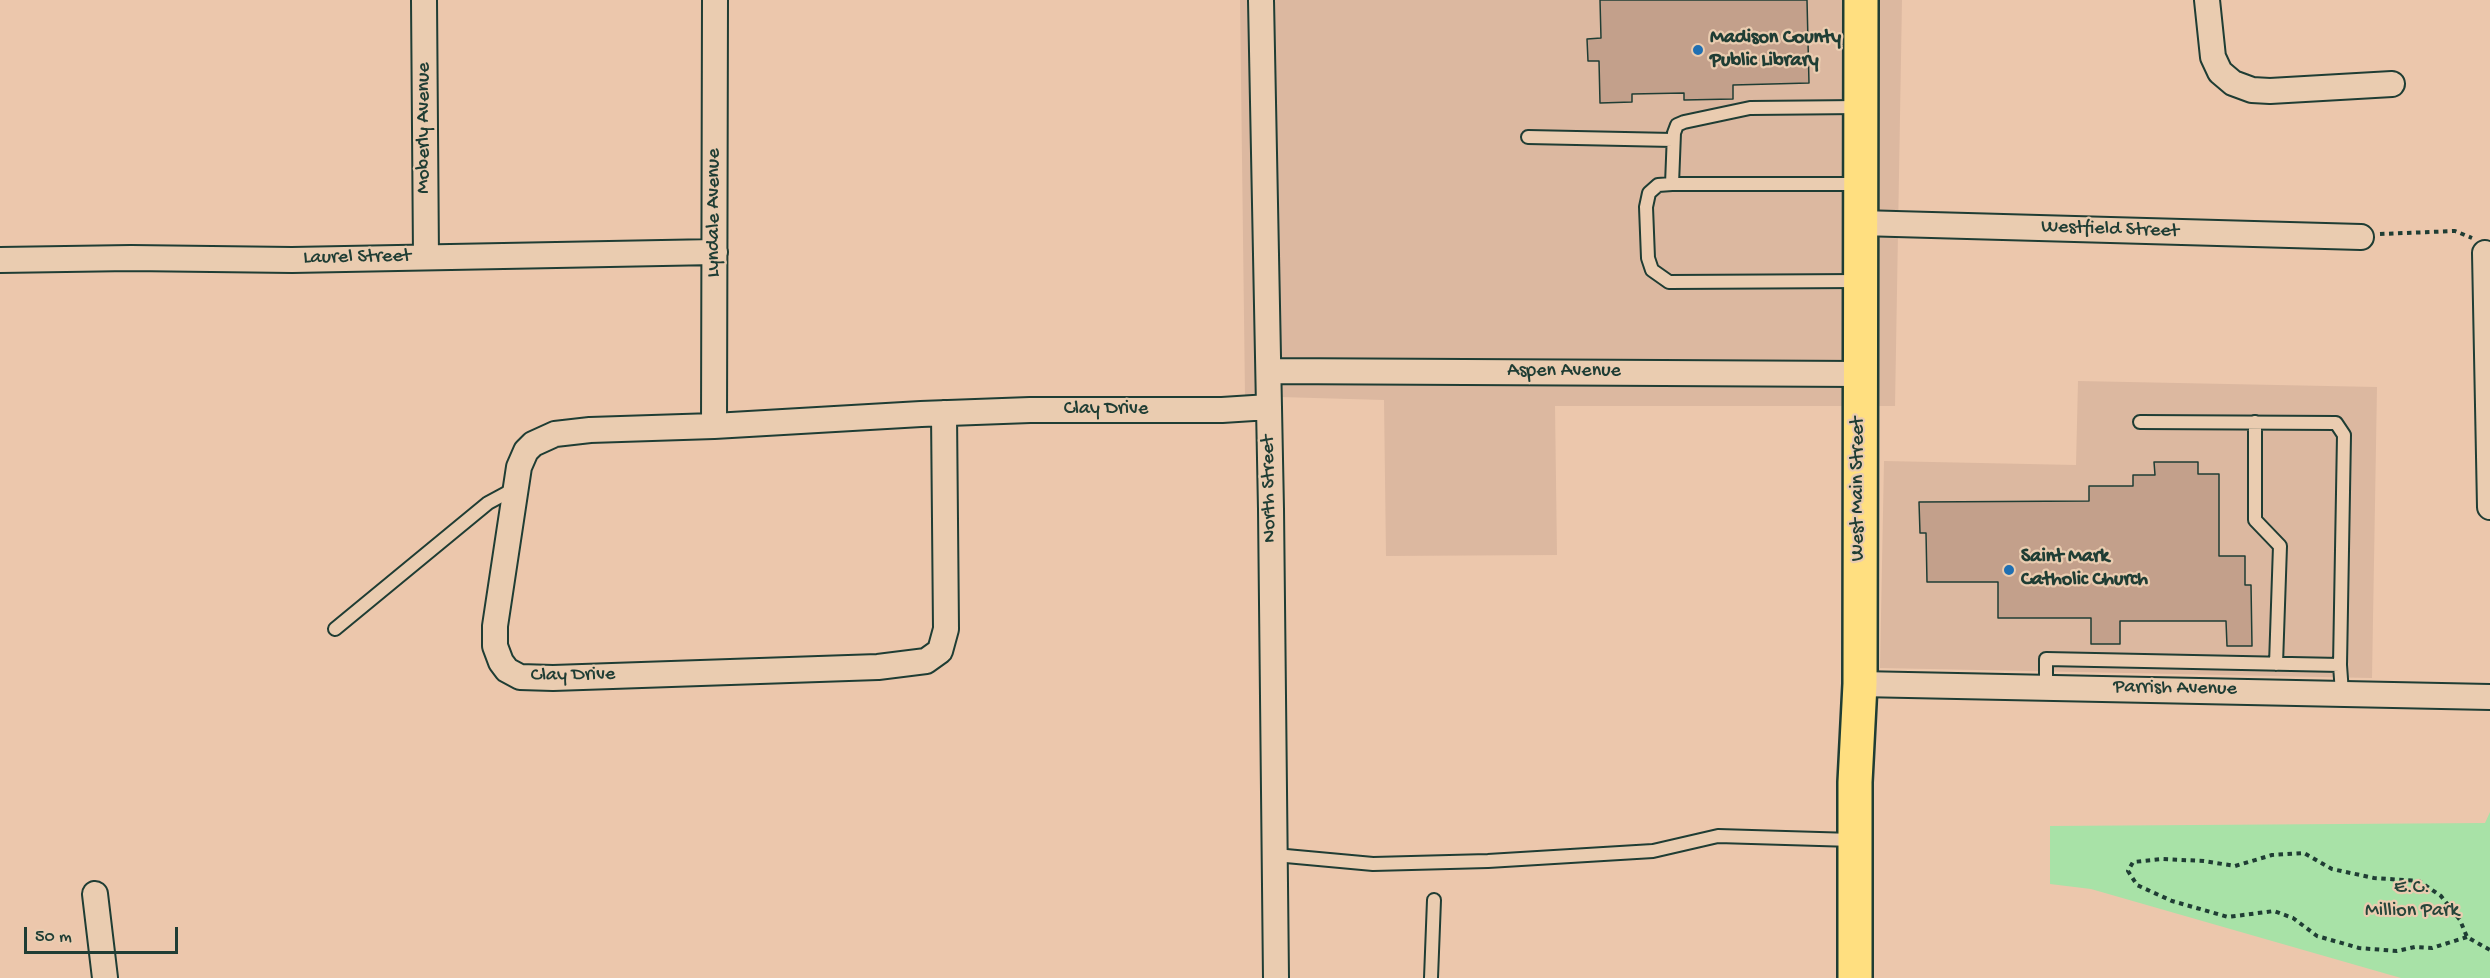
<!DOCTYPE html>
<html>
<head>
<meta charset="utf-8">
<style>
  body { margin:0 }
  #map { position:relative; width:2490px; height:978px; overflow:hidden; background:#ecc7ac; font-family:"Gochi Hand",sans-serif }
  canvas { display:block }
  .scale { position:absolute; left:24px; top:927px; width:154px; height:27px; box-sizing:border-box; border:3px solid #1f3d34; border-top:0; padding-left:8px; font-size:18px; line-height:21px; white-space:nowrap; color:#1f3d34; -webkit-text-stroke:4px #eaccb0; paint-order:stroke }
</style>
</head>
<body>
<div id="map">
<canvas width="2490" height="978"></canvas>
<div class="scale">50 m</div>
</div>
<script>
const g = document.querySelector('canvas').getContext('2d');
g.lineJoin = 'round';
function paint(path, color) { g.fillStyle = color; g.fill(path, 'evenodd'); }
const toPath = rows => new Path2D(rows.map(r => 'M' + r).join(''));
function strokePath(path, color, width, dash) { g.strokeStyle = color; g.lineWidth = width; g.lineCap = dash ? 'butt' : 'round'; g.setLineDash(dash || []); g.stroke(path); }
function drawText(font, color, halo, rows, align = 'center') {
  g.font = font + ' "Gochi Hand",sans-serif'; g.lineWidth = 4.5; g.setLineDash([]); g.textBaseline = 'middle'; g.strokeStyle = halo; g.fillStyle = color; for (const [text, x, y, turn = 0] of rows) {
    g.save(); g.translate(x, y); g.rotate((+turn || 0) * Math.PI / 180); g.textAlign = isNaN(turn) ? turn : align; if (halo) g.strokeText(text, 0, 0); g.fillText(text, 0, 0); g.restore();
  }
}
paint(toPath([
  [1240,0,1902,0,1895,406,1555,406,1557,555,1386,556,1384,400,1245,396],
  [2078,381,2377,387,2372,678,1880,668,1884,461,2076,465]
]), '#dcb8a0');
paint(toPath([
  [2490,812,2490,978,2401,978,2091,889,2050,884,2050,826,2485,823]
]), '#a8e2a7');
const building = toPath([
  [1600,0,1807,0,1809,83,1733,85,1733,99,1684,100,1684,93,1632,94,1632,102,1600,103,1599,61,1588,61,1587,39,1601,38,1600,0],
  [2154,462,2198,462,2198,474,2219,474,2219,556,2245,556,2245,585,2251,585,2252,646,2227,646,2226,621,2120,621,2120,644,2091,644,2091,618,1998,618,1998,582,1927,582,1926,533,1920,533,1919,502,2089,501,2089,486,2133,486,2133,475,2155,475,2154,462]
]);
paint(building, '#c3a08b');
strokePath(building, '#1f3d34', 1.5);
const service = toPath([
  [1528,137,1673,140],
  [1672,184,1674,133,1677,125,1684,122,1750,108,1859,107],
  [1859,184,1672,184,1658,185,1649,193,1646,207,1648,258,1652,270,1669,282,1859,281],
  [2140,422,2336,423,2344,435,2340,665],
  [2255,422,2255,520,2280,546,2276,664],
  [335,629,488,503,514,489],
  [2046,687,2046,659,2340,665,2342,693],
  [1275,855,1373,864,1488,861,1653,851,1718,836,1853,840],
  [1431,978,1434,900]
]);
const minor = toPath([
  [424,0,426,257],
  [1261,0,1271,509,1276,978],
  [2207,0,2213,57,2220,72,2233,83,2252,90,2270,91,2392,84],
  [1860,223,2361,237],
  [2485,253,2490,507],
  [0,260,131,258,292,260,715,252],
  [1269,371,1859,374],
  [944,413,946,629,940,651,926,661,878,667,553,678,520,677,507,670,501,662,495,646,495,626,519,467,526,451,533,444,555,434,590,430,714,426,921,414,1030,410,1222,410,1269,407],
  [714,426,715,0],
  [1860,684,2490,697],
  [95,894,105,978]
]);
const primary = toPath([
  [1855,978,1855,782,1860,684,1861,0]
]);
strokePath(service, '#1f3d34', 16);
strokePath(minor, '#1f3d34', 28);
strokePath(primary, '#1f3d34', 38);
strokePath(toPath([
  [2380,234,2455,231,2472,238],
  [2467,937,2432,948,2415,947,2397,951,2359,948,2317,936,2293,918,2274,911,2228,917,2172,901,2137,885,2128,871,2133,862,2162,859,2204,861,2235,866,2272,855,2304,853,2332,869,2374,878,2419,881,2441,896,2460,920,2467,937,2490,950]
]), '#1f3d34', 4, [4.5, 4.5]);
strokePath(service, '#eaccb0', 12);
strokePath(minor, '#eaccb0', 24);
strokePath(primary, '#ffdf80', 33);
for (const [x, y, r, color] of [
  [1698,50,6,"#1f6fb2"],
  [2009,570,6,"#1f6fb2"]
]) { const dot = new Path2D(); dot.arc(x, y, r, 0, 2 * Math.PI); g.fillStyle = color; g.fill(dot); strokePath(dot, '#eaccb0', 2); }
drawText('bold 20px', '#1f3d34', '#eaccb0', [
  ["Madison County",1710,39],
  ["Public Library",1710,62],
  ["Saint Mark",2021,558],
  ["Catholic Church",2021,581]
], 'left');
drawText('20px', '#1f3d34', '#eaccb0', [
  ["Moberly Avenue",425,128,-90],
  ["Lyndale Avenue",715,213,-90],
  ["Westfield Street",2110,230,2],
  ["Laurel Street",357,258,-1],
  ["Aspen Avenue",1564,372],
  ["Clay Drive",1106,410],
  ["North Street",1270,489,-91],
  ["West Main Street",1859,489,-90],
  ["Clay Drive",573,676,-1],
  ["Parrish Avenue",2175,689,1]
]);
drawText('20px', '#26453a', '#eaccb0', [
  ["E.C.",2412,889],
  ["Million Park",2412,912]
]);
</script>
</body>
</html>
